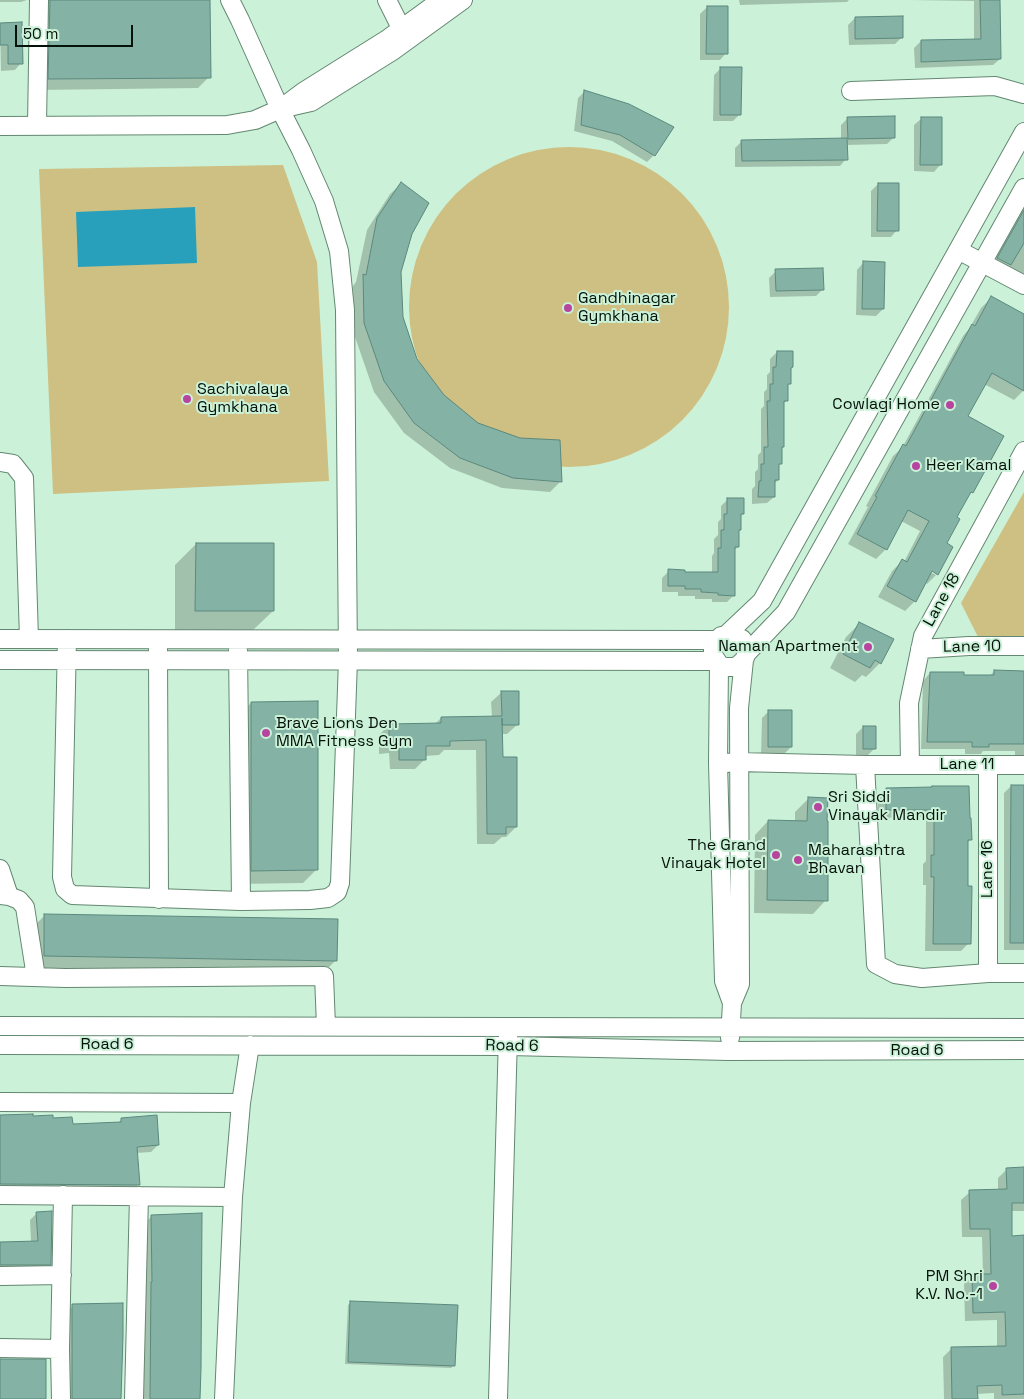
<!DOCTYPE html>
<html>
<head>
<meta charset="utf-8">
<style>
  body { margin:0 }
  #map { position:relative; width:1024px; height:1399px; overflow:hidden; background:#cbf2d9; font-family:"Space Grotesk",sans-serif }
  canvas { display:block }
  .scale { position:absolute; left:15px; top:25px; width:118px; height:22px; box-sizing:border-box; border:2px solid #051209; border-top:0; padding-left:6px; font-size:15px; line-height:18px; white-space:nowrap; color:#051209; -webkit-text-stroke:4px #cbf2d9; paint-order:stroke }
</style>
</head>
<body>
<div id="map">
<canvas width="1024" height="1399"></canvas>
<div class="scale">50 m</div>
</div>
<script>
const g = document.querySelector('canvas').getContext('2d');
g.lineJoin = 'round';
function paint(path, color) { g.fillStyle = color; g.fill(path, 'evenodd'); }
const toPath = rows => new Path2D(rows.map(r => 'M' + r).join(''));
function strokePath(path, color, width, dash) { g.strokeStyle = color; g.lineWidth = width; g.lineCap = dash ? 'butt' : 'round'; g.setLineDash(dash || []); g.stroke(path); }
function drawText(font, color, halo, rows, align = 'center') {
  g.font = font + ' "Space Grotesk",sans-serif'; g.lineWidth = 4; g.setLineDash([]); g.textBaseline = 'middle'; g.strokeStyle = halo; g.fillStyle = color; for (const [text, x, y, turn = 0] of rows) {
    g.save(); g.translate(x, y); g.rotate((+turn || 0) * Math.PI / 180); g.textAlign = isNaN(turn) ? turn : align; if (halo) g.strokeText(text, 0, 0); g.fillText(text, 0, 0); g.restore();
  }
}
paint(toPath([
  '409 307a160 160 0 1 1 320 0a160 160 0 1 1-320 0Z',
  [283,165,317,262,329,481,53,494,39,169],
  [1024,492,1024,637,978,637,961,603]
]), '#cec082');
paint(toPath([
  [195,207,197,263,78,267,76,212]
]), '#28a0bb');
paint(toPath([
  [0,0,27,0,21,2,0,2],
  [28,0,209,0,209,77,198,88,38,90,36,3],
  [739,0,849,0,847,2,740,5],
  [909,0,998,0,1000,59,993,65,915,68,914,48,921,41,974,40,974,1],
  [707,7,726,53,720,60,700,60,700,14],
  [855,18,902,37,895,44,849,45,848,25],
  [0,24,21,63,15,70,1,71],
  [721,68,740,114,733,121,713,121,714,75],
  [584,92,654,155,647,162,612,141,574,131,578,98],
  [848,118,894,137,887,144,846,145,846,159,840,166,735,167,735,148,742,141,841,139,841,125],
  [921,119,940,165,934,172,914,171,914,125],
  [401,184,411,234,400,272,402,317,416,360,443,395,477,424,561,481,550,492,502,488,450,468,404,433,374,392,354,334,353,286,356,282,367,230,390,194],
  [878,184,897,230,891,237,871,237,871,191],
  [1024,206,1024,282,991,265],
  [863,263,883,309,876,316,856,315,857,270],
  [776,271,822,290,816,296,770,297,769,278],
  [991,298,1024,316,1024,390,1014,400,984,384,966,417,972,492,966,498,955,518,945,544,937,574,927,584,925,582,915,601,905,611,878,597,892,571,902,561,904,562,920,531,901,521,886,549,876,559,848,544,868,507,866,506,893,456,902,448,963,336,969,329,981,308],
  [926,570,936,572,936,575],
  [777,352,790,369,789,383,787,385,787,400,783,404,783,447,781,449,780,463,778,466,778,480,774,484,774,497,767,503,752,504,752,489,755,486,755,472,758,469,758,455,761,452,761,409,764,406,764,392,767,389,767,375,770,372,770,359],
  [728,499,743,514,740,516,740,530,738,532,738,547,733,551,734,595,727,602,712,602,712,599,695,599,695,596,678,596,678,592,662,592,662,578,669,571,684,573,712,574,712,556,714,553,714,539,718,535,718,522,721,519,721,506],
  [196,544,273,611,252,631,175,631,175,565],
  [860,623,880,663,866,677,862,675,855,682,830,668,846,637],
  [994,671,1024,672,1024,755,1015,755,1015,751,983,751,981,754,965,754,965,749,921,749,923,681,930,673,963,676,990,676],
  [502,692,518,724,507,734,501,734,501,759,516,827,506,837,502,837,494,844,477,844,476,750,444,750,439,755,425,756,425,759,415,769,390,769,389,753,379,754,379,735,389,725,435,724,441,718,492,717,491,702],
  [251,703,317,869,303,883,238,884,237,717],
  [769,711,791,747,784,754,761,754,762,718],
  [863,727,875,748,868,755,856,755,856,734],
  [1011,786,1024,787,1024,950,1004,950,1004,793],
  [968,787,970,840,967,843,967,887,969,943,961,951,925,951,926,885,923,885,923,864,926,861,926,817,878,818,878,797,886,789],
  [809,798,825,822,826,900,813,914,754,913,755,835,768,821,795,822,795,812],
  [45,915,335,961,321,975,30,970,31,929],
  [0,1117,52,1119,72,1126,117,1124,122,1119,158,1145,151,1152,136,1153,138,1185,132,1192,0,1191],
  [1007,1169,1024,1169,1024,1211,1011,1211,1011,1237,1024,1237,1024,1399,994,1399,994,1393,976,1394,976,1399,944,1399,943,1357,952,1348,997,1347,997,1320,965,1321,964,1284,973,1276,983,1275,982,1237,962,1237,961,1200,970,1192,998,1191,998,1178],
  [37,1213,50,1264,43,1271,0,1272,0,1243,31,1242,30,1220],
  [152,1216,199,1399,144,1399,144,1290,146,1288,145,1223],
  [351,1302,454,1365,451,1368,345,1364,348,1305],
  [73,1306,120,1399,64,1399,66,1313]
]), '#0003');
const building = toPath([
  [50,0,210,0,211,78,48,79,50,0],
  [980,0,1000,0,1001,59,921,62,921,40,981,39,980,0],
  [707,6,728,6,728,54,706,54,707,6],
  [903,16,903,38,855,39,855,17,903,16],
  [22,22,23,64,8,64,8,45,0,45,0,23,22,22],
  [720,67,742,67,741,115,720,115,720,67],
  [584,90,629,104,674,127,655,156,620,135,581,125,584,90],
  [895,116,895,138,848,139,847,117,895,116],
  [921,117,942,117,942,165,920,165,921,117],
  [847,138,848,160,742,161,741,140,847,138],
  [401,182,429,203,412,234,401,272,403,317,417,359,444,395,478,423,520,438,560,440,562,482,513,478,460,458,414,423,384,381,364,323,363,274,366,275,377,218,401,182],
  [878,183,899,183,899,231,877,231,878,183],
  [1024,210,1024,243,1011,265,997,258,1024,210],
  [863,261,885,262,884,309,862,309,863,261],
  [823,268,824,290,776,291,775,269,823,268],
  [991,296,1024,314,1024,391,992,373,968,416,1004,436,973,493,971,492,957,517,960,519,947,543,953,547,938,575,932,571,916,602,887,586,902,559,907,562,929,521,908,510,887,550,857,534,877,497,875,496,903,444,906,446,972,324,975,326,991,296],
  [777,351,793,351,793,367,791,368,791,384,788,384,788,401,784,401,784,447,782,447,782,464,779,464,779,480,775,480,775,497,758,497,759,481,761,481,761,464,764,464,764,447,768,447,767,401,770,401,770,384,773,384,773,367,776,367,777,351],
  [727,498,744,498,744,514,741,514,741,530,739,530,739,547,735,547,735,596,718,595,718,593,701,592,701,589,685,589,685,586,668,586,668,569,685,570,685,572,718,572,718,548,721,548,721,530,724,530,724,514,727,514,727,498],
  [196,543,274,543,274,611,195,611,196,543],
  [859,622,894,639,881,664,875,660,870,668,843,654,859,622],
  [994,670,1024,671,1024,744,989,744,989,747,972,747,972,742,927,742,930,672,964,672,964,675,994,675,994,670],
  [501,691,519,691,519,725,502,725,502,718,503,757,517,757,517,827,506,827,506,834,487,834,486,740,450,741,450,746,426,746,426,760,399,760,399,744,389,744,389,724,441,723,441,717,502,716,501,691],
  [318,701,318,870,251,871,251,702,318,701],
  [768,710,792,710,792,747,768,747,768,710],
  [863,726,876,726,876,749,863,749,863,726],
  [1011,785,1024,785,1024,943,1010,943,1011,785],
  [932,786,969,786,970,818,971,818,972,840,968,840,968,886,972,886,971,944,933,944,934,877,931,877,931,855,934,855,934,810,886,810,886,788,932,787,932,786],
  [808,797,828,798,827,821,828,821,828,901,767,900,768,820,807,821,808,797],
  [44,914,338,919,337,961,44,956,44,914],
  [33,1114,33,1116,53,1115,53,1118,72,1117,73,1124,121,1122,121,1118,157,1115,159,1145,137,1147,140,1185,0,1184,0,1115,33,1114],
  [1024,1167,1024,1203,1012,1203,1012,1236,1024,1235,1024,1394,1002,1395,1002,1385,977,1386,978,1399,952,1399,951,1347,1006,1346,1005,1312,973,1313,972,1274,991,1274,990,1229,970,1229,969,1190,1007,1189,1006,1168,1024,1167],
  [52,1211,51,1265,0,1265,0,1242,38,1241,36,1212,52,1211],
  [202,1213,201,1368,200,1399,150,1399,151,1282,152,1282,151,1215,202,1213],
  [350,1301,458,1305,455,1366,348,1362,350,1301],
  [123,1303,123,1336,121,1399,72,1399,72,1304,123,1303],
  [0,1359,46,1359,46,1399,0,1399,0,1359]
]);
paint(building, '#84b3a6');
strokePath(building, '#5b887d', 1);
const minor = toPath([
  [387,0,407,40],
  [851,91,995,86,1024,94],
  [287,104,303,92,386,40,441,0],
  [0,126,227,125,255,120,280,109,311,102,394,50,463,0],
  [37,126,39,0],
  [958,250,1024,285],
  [0,462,13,464,24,478,29,639],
  [726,635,762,601,1024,132],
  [0,639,717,640,721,636,732,634,742,639,745,644,747,649,746,655,744,660,736,667,724,667,719,664,713,655,713,650,717,640],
  [67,639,62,877,65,889,72,895,241,901,310,900,328,898,337,892,340,883,348,660,345,310,339,251,324,201,301,150,280,109,240,20,230,0],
  [158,649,159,899],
  [920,649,969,646,1024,646],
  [238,650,241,901],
  [746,654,786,612,1024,188],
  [0,660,716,661],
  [719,664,718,763,724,981,732,1003],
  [726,763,738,762,865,765,1024,765],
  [865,765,876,964,895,974,922,978,988,973,1024,973],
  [910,765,909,703,923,636,1024,451],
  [988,765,988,973],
  [0,869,9,896],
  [0,895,9,896,19,900,25,907,36,977],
  [0,976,65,978,324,976,326,1026],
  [0,1026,1024,1028],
  [730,1038,732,1003,740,984,739,708,744,660],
  [0,1045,508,1046,729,1051,1024,1050],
  [0,1102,241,1103],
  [0,1195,233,1197],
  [0,1276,62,1275],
  [0,1348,60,1349],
  [61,1399,60,1349,63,1195],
  [134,1399,139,1196],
  [224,1399,233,1197,241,1103,250,1045],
  [498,1399,508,1035]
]);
strokePath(minor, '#638770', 20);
strokePath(minor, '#fff', 18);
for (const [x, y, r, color] of [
  [568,308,5,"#b7459f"],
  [187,399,5,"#b7459f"],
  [950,405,5,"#b7459f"],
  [916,466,5,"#b7459f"],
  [868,647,5,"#b7459f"],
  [266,733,5,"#b7459f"],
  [818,807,5,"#b7459f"],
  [776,855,5,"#b7459f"],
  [798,860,5,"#b7459f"],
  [993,1286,5,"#b7459f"]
]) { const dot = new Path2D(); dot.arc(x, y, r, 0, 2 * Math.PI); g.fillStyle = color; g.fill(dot); strokePath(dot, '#cbf2d9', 2); }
drawText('16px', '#051209', '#cbf2d9', [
  ["Gandhinagar",578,299],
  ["Gymkhana",578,317],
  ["Sachivalaya",197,390],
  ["Gymkhana",197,408],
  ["Cowlagi Home",940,405,"right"],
  ["Heer Kamal",926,466],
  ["Naman Apartment",858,647,"right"],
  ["Brave Lions Den",276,724],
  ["MMA Fitness Gym",276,742],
  ["Sri Siddi",828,798],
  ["Vinayak Mandir",828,816],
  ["The Grand",766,846,"right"],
  ["Vinayak Hotel",766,864,"right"],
  ["Maharashtra",808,851],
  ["Bhavan",808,869],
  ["PM Shri",983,1277,"right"],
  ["K.V. No.-1",983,1295,"right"]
], 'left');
drawText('16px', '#051209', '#cbf2d9', [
  ["Lane 18",942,600,-61],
  ["Lane 10",972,647,-1],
  ["Lane 11",967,765],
  ["Lane 16",988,869,-90],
  ["Road 6",107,1045],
  ["Road 6",512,1046,1],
  ["Road 6",917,1051]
]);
</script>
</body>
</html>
